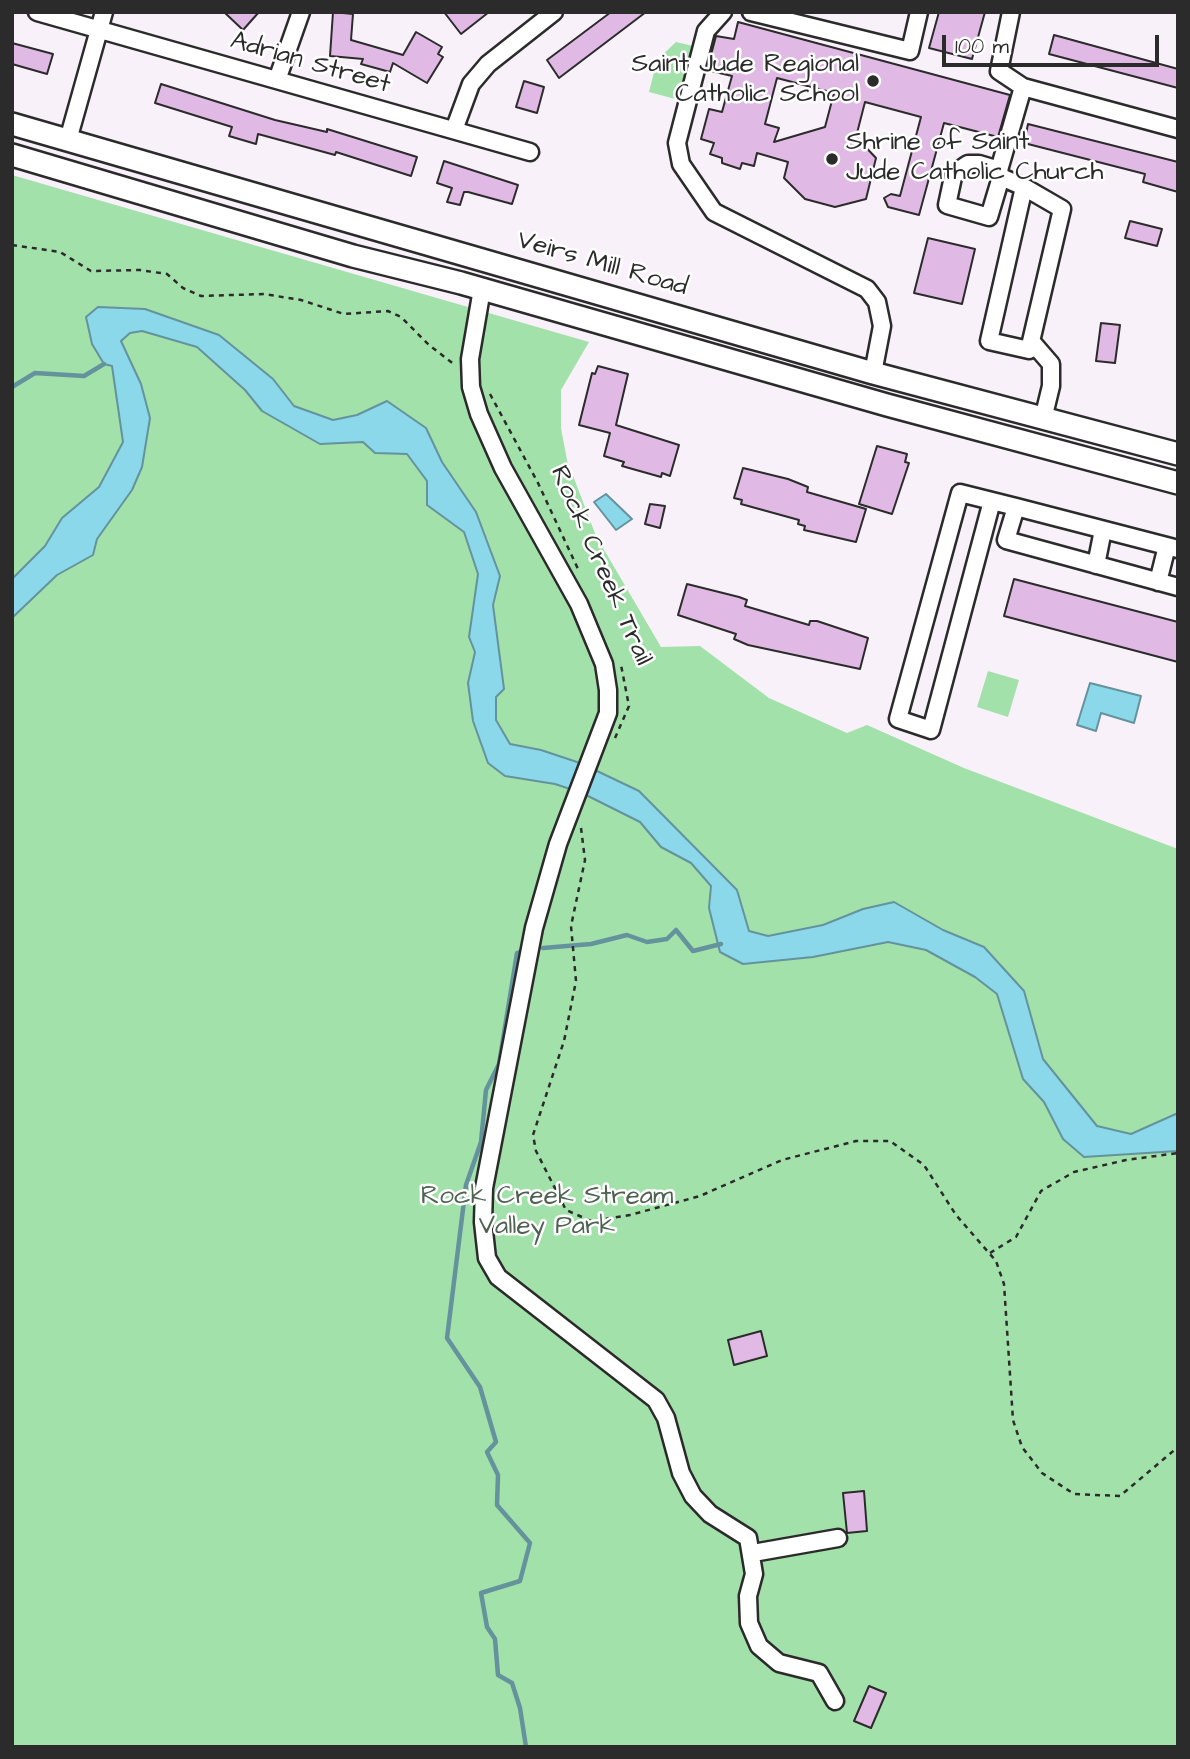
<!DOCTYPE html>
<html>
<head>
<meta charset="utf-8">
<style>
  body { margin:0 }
  #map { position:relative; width:1190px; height:1759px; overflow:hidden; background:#f9f1fa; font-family:"Architects Daughter",sans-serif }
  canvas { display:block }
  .frame { position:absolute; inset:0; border:14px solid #2b2b2b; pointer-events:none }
  .scale { position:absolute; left:942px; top:35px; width:217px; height:32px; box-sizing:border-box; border:4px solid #2b2b2b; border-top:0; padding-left:9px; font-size:21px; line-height:24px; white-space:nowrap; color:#2b2b2b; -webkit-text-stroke:5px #fff; paint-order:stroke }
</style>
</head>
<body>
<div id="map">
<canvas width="1190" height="1759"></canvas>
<div class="frame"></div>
<div class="scale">100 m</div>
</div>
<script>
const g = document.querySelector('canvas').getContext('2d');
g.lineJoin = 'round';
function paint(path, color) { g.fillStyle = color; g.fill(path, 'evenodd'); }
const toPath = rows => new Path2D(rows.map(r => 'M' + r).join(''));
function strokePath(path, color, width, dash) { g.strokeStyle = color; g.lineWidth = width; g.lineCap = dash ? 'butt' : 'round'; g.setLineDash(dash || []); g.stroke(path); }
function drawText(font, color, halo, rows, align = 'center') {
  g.font = font + ' "Architects Daughter",sans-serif'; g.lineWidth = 5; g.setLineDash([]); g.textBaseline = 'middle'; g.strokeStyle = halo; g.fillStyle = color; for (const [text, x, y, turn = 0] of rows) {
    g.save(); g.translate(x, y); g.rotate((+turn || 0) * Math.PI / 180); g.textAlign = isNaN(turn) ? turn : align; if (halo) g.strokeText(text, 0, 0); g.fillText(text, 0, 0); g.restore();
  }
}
paint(toPath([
  [676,42,693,46,679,100,649,92,657,60],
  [12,175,589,342,561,390,561,428,567,460,596,536,661,647,700,646,769,698,847,733,867,725,964,768,1178,849,1178,1747,12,1747],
  [988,671,1019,680,1008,717,977,707]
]), '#a3e1aa');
const water = toPath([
  [98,307,145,309,219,335,273,379,294,406,333,420,357,415,387,401,426,428,442,462,476,512,500,576,493,605,504,689,496,697,496,720,510,744,541,750,577,762,592,773,597,771,639,791,737,890,749,931,768,936,823,925,863,909,894,902,943,930,984,947,1024,991,1043,1059,1097,1126,1131,1134,1178,1113,1178,1151,1084,1157,1063,1139,1044,1102,1023,1079,997,994,975,977,926,950,888,942,813,957,743,964,720,952,709,908,711,886,691,863,661,847,640,822,582,793,555,784,505,776,488,763,473,721,468,683,475,652,469,637,478,574,464,532,427,505,427,481,407,454,375,453,363,442,320,444,262,411,245,390,197,347,142,331,130,333,121,341,141,384,150,418,142,467,132,490,97,539,93,555,57,575,12,618,12,579,45,546,62,518,99,487,123,442,112,366,104,364,92,344,86,317,98,307],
  [606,494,632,519,616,530,594,502,606,494],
  [1090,683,1141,696,1134,723,1101,713,1096,731,1077,725,1090,683]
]);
paint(water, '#8ad8e9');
strokePath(water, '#64939d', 2);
strokePath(toPath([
  [12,387,35,373,84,376,104,364],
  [543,948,591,944,627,935,647,942,667,939,676,930,693,951,721,944],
  [522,951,517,953,499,1064,486,1090,481,1142,466,1185,447,1338,480,1387,496,1442,487,1452,498,1475,497,1505,530,1543,520,1581,481,1593,487,1627,495,1639,498,1675,512,1683,520,1708,526,1747]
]), '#64939d', 4.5);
const building = toPath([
  [224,12,259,12,243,30,224,12],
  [333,12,353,14,351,40,403,55,416,32,442,47,438,54,443,57,427,83,393,63,390,72,361,64,363,59,330,56,333,12],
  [444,12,489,12,461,34,444,12],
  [611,12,646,12,559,78,547,60,611,12],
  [939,12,985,12,972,59,929,48,939,12],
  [738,22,1010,95,998,137,944,123,919,215,888,207,884,198,891,194,900,196,921,117,865,102,856,137,876,158,866,199,835,207,805,199,784,178,788,162,757,153,754,166,742,163,740,169,722,163,722,158,710,154,714,143,701,139,709,109,722,112,732,76,707,70,716,36,734,39,738,22],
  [777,78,834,93,825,127,774,142,779,128,765,124,777,78],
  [1054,35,1178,69,1178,88,1049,54,1054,35],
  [12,43,53,54,47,74,12,64,12,43],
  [524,81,544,87,537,113,516,107,524,81],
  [161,84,275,120,327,132,327,129,417,157,411,176,336,152,335,155,258,134,256,144,229,136,232,127,155,103,161,84],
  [1028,124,1178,162,1178,192,1143,182,1145,174,1024,143,1028,124],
  [444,161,518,185,512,204,468,192,464,192,460,205,447,202,452,188,437,183,444,161],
  [1130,221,1162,229,1157,246,1125,238,1130,221],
  [928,238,975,249,962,304,914,293,928,238],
  [1101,323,1120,325,1115,363,1096,361,1101,323],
  [598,366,628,374,616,425,679,445,670,476,662,473,661,477,622,466,624,462,604,456,610,433,579,425,592,373,595,374,598,366],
  [877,446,907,454,905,462,909,463,892,514,859,504,877,446],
  [743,468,788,479,808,487,807,492,866,509,856,542,804,530,805,526,798,524,799,520,741,504,742,500,734,498,743,468],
  [650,504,665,506,660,528,645,524,650,504],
  [1014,579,1178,622,1178,662,1004,616,1014,579],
  [687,584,739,597,747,600,745,606,809,625,810,621,817,621,868,638,860,669,748,645,734,639,736,634,678,615,687,584],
  [761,1331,767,1356,734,1365,728,1340,761,1331],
  [864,1491,867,1531,847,1533,843,1493,864,1491],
  [869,1686,886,1693,871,1728,854,1721,869,1686]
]);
paint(building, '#e0bae4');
strokePath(building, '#2b2b2b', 2);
const minor = toPath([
  [37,12,530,152],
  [723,12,706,31,677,143,681,164,714,212,867,289,877,302,882,326,873,373],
  [751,12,910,51,919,12],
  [1011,12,999,71,1023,87],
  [277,80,301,12],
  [454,130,471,84,488,64,554,12],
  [68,140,104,12],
  [999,170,979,164,968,164,959,170,953,177,947,205,989,217,1001,177,999,170,1023,87,1178,129],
  [1001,177,1024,187,1062,209,1029,350,989,341,1024,187],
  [482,289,470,359,471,387,479,414,503,468,579,604,604,664,608,690,608,713,558,844,534,928,484,1188,483,1222,487,1258,498,1277,656,1400,666,1418,681,1473,693,1496,710,1514,748,1538,754,1574,748,1596,749,1623,759,1646,779,1663,819,1673,835,1701],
  [1032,342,1051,364,1051,386,1043,419],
  [992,501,931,730,898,719,960,493,1016,507,1006,540,1178,587],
  [1016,507,1178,549],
  [1096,565,1103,530],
  [1158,582,1167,546],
  [753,1553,838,1538]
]);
const major = toPath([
  [12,124,873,373,1178,454],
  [12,155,353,256,461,283,887,405,1178,483]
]);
strokePath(minor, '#2b2b2b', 21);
strokePath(major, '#2b2b2b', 26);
strokePath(toPath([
  [12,245,60,252,91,271,140,270,167,274,183,288,201,296,264,294,301,300,344,314,388,311,401,317,429,345,455,365],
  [490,394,538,483,578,569],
  [615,738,629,706,621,665],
  [581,828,585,860,571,926,576,981,564,1041,533,1135,536,1151,566,1210,591,1221,630,1215,700,1196,782,1160,856,1141,890,1141,924,1165,956,1215,996,1261,1004,1284,1013,1420,1022,1447,1042,1473,1074,1494,1120,1496,1178,1447],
  [990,1253,1016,1237,1041,1191,1074,1172,1126,1160,1178,1153]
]), '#2b2b2b', 2.5, [5, 5]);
strokePath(minor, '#fff', 16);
strokePath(major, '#fff', 21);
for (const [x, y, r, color] of [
  [873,81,7,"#2b2b2b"],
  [832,159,7,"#2b2b2b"]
]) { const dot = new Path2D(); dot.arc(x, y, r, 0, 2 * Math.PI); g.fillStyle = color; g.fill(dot); strokePath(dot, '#fff', 2.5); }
drawText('26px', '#2b2b2b', '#fff', [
  ["Adrian Street",310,64,16],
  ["Veirs Mill Road",602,265,16],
  ["Rock Creek Trail",600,566,66]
]);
drawText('26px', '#2b2b2b', '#fff', [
  ["Saint Jude Regional",859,66],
  ["Catholic School",859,96],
  ["Shrine of Saint",846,144,"left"],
  ["Jude Catholic Church",846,174,"left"]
], 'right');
drawText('26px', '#4f6251', '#fff', [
  ["Rock Creek Stream",547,1198],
  ["Valley Park",547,1228]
]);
</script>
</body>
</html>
